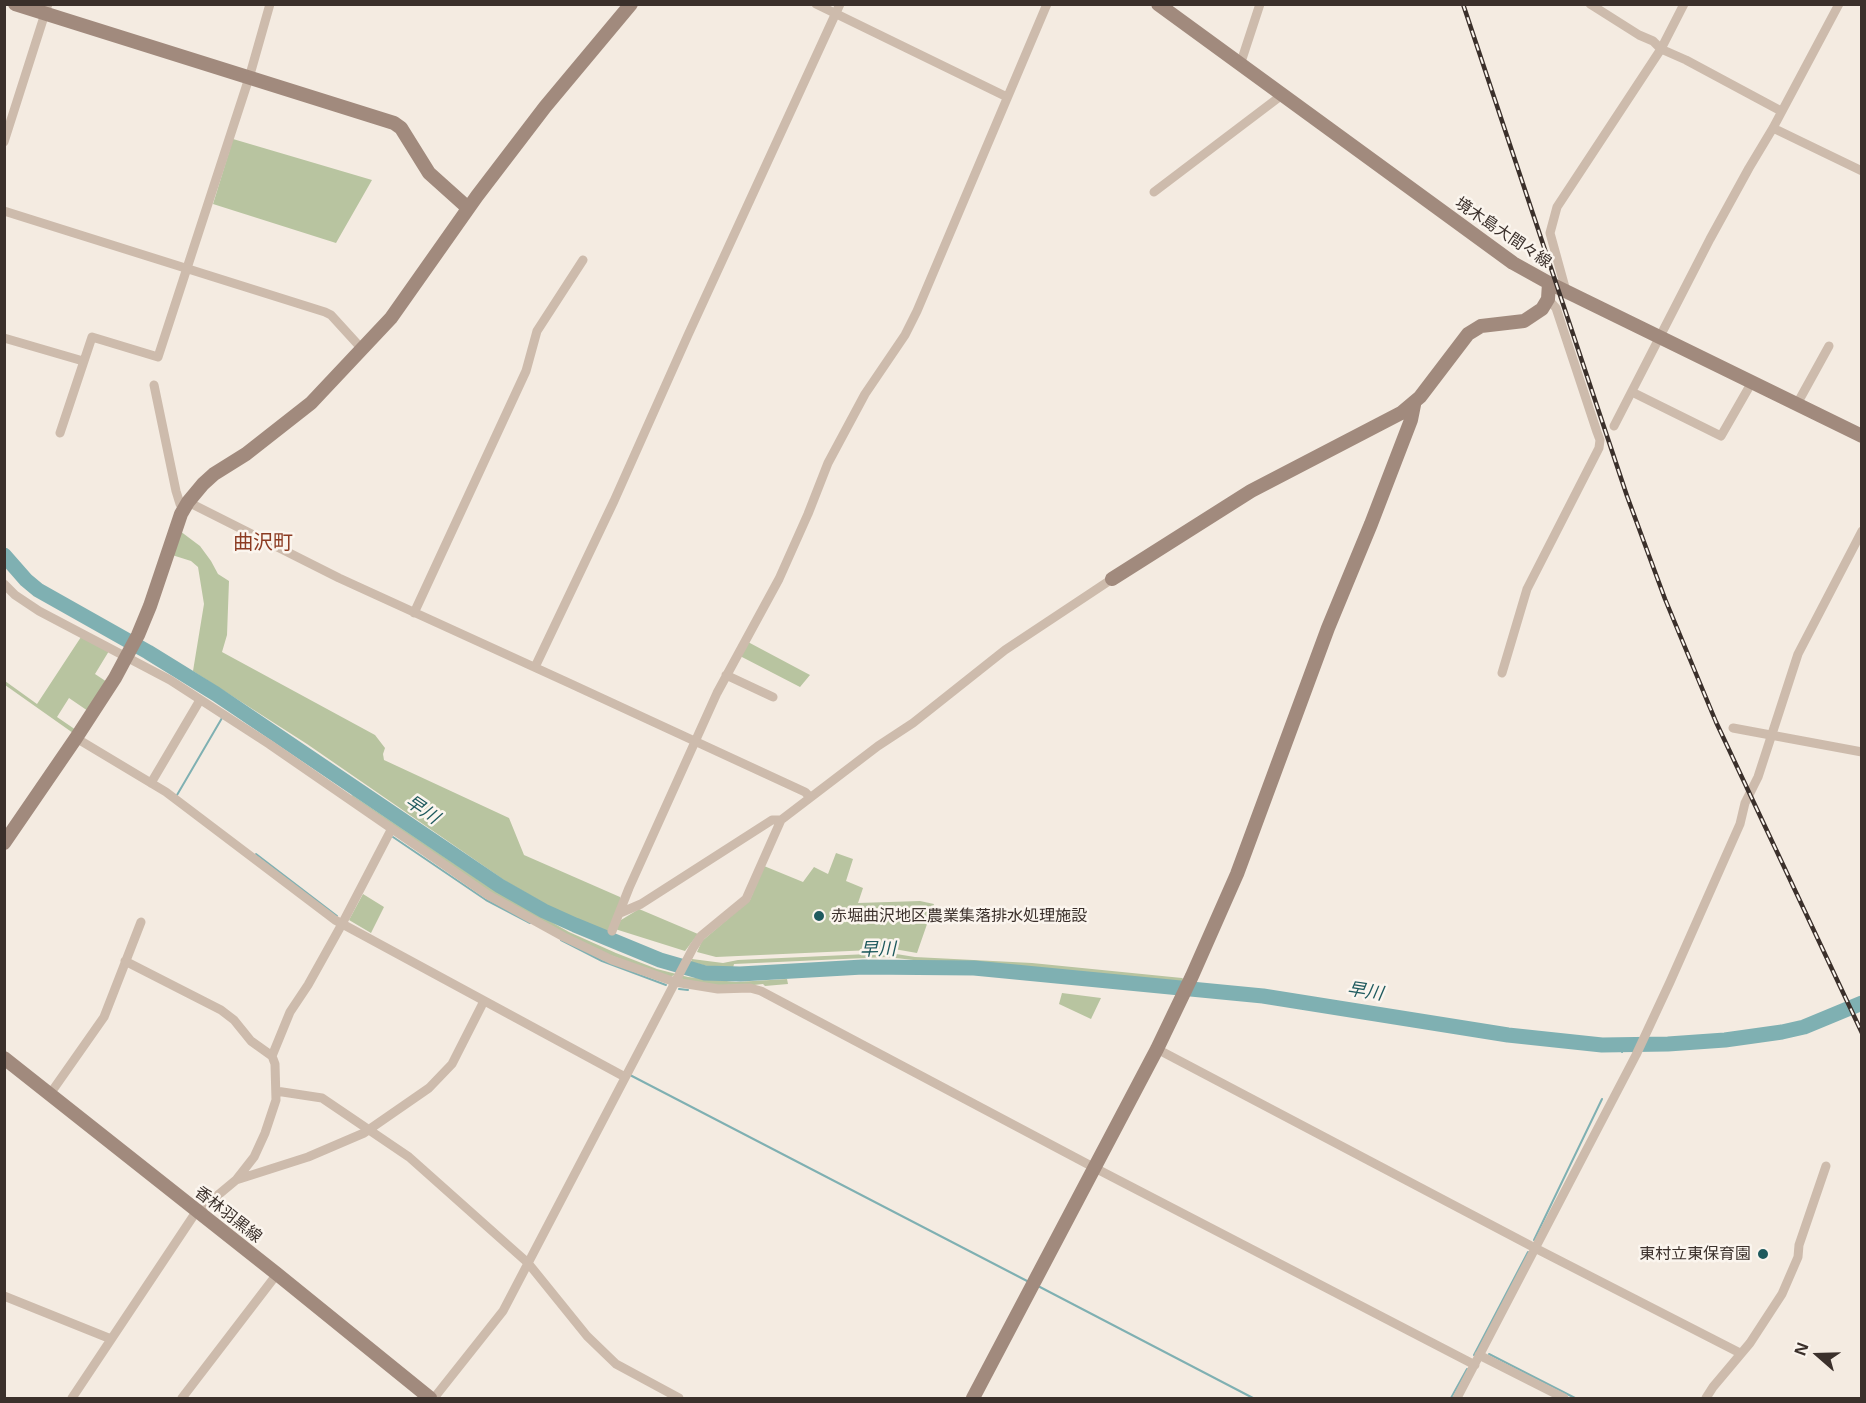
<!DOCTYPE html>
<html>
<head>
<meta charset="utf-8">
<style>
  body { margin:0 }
  #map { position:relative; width:1866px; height:1403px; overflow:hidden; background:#f4ebe1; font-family:"Open Sans",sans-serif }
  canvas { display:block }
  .frame { position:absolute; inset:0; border:6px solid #3b302b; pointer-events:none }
  .north { position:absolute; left:1788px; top:1325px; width:60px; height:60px; -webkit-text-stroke:4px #fbf5ee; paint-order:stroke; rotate:290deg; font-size:16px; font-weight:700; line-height:24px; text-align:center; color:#3b302b }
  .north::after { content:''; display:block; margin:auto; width:21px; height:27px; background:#3b302b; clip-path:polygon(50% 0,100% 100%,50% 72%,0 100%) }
</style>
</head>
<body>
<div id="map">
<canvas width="1866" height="1403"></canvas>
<div class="frame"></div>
<div class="north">N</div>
</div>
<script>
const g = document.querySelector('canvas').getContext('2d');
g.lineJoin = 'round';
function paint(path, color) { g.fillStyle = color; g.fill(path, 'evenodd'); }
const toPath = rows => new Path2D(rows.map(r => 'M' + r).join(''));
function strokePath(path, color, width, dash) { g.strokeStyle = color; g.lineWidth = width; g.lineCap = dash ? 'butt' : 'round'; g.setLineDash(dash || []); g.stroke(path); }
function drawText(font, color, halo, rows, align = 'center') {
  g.font = font + ' "Open Sans","Noto Sans JP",sans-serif'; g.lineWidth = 5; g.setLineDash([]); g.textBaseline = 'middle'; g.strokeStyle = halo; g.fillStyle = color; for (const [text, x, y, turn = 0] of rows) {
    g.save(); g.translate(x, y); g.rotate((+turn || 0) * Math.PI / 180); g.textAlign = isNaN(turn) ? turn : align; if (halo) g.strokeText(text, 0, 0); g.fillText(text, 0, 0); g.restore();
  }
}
paint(toPath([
  [233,139,372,180,336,243,213,204],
  [180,531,200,546,211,561,218,574,229,581,227,635,222,652,375,735,385,748,383,754,384,760,509,818,524,855,620,897,621,899,609,932,556,910,507,882,307,744,193,671,204,604,198,567,191,561,172,555],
  [81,637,109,651,95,674,107,682,88,711,69,698,57,717,76,730,73,733,5,685,5,681,37,704],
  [748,642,810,675,800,687,740,656],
  [352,795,486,885,569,932,616,953,657,969,688,977,736,982,787,979,788,984,765,986,763,984,726,988,683,982,682,978,675,975,669,977,586,946,487,892,350,799],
  [836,853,853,859,846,881,863,888,858,903,920,901,934,904,917,953,894,949,716,957,697,952,702,941,750,900,764,866,803,882,814,867,828,874],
  [363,894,384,907,371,933,349,920],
  [639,909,698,934,685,951,615,929,621,920],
  [890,953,915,957,1032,963,1182,978,1185,980,1184,982,1031,967,955,961,922,961,887,957,734,964,733,968,707,966,691,962,692,959,723,963,738,960],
  [1062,993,1101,998,1091,1019,1059,1004]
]), '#b8c4a0');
strokePath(toPath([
  [214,699,216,694],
  [177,795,222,718],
  [393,837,486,900,530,923],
  [256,854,337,916],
  [561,940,602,961,666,985],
  [679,989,688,990],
  [1622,1052,1625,1045],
  [630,1075,1029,1282],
  [1534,1240,1602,1099],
  [1038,1286,1253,1398],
  [1489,1354,1575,1398],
  [1474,1355,1528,1252],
  [1451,1398,1467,1369]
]), '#7fb0b2', 2);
strokePath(toPath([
  [4,555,26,580,38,590,148,652,216,694,500,886,544,911,575,925,660,960,705,973,740,974,863,967,974,968,1263,996,1508,1035,1602,1045,1668,1044,1725,1040,1782,1032,1804,1027,1862,1003]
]), '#7fb0b2', 15);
strokePath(toPath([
  [816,4,1007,97],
  [1590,4,1639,35,1653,41,1661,49,1686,60,1781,111],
  [1240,65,1260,4],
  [1773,128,1862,171],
  [4,142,48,4],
  [1154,192,1282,95],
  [4,211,325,312,331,315,362,349],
  [1566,291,1550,233,1557,207,1661,49,1684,4],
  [4,338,83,361],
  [154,385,176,491,180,504,184,508],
  [1632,392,1721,436,1752,382],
  [1797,404,1829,346],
  [1614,426,1710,239,1749,168,1773,128,1839,4],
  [60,433,92,337,158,357,249,78,270,4],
  [188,502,339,578,569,683,805,792,810,797],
  [4,584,15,595,39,611,170,680,269,744,488,895,564,937,612,960,675,982,718,989,750,988,761,991,1095,1168,1475,1365],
  [414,613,526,371,537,331,583,260],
  [535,667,614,501,688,335,840,4],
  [1502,673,1527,589,1599,448,1600,440,1597,432,1556,308,1548,299],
  [726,675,773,697],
  [1733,728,1862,752],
  [76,738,166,792,335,920,625,1077],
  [151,783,200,700],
  [620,913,641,904,772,820,781,820],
  [612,931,629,888,717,693,779,579,808,514,828,463,865,394,905,335,917,311,1047,4],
  [1157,1049,1535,1248,1740,1353],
  [272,1056,290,1012,308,985,342,924,391,830],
  [276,1091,322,1098,409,1157,528,1263,587,1336,616,1364,679,1398],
  [50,1094,104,1017,141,922],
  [236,1180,308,1157,364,1133,429,1088,452,1064,484,1001],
  [4,1296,111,1339],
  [1479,1355,1564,1398],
  [72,1398,194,1215,236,1180,254,1157,265,1133,276,1100,275,1064,272,1056,251,1041,234,1020,221,1010,125,961],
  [182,1398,277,1274],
  [434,1398,503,1311,693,948,701,936,746,899,781,820,878,746,913,723,1005,650,1112,579],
  [1457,1398,1636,1055,1670,982,1740,824,1745,803,1758,777,1798,654,1862,531],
  [1706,1398,1713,1387,1750,1343,1782,1294,1798,1257,1799,1245,1826,1166]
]), '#cdbbac', 9);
strokePath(toPath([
  [15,4,394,123,401,128,429,173,468,208],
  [1158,4,1513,263,1549,283,1862,436],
  [1112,579,1251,491,1401,413,1420,397,1468,334,1481,326,1524,321,1542,309,1548,299,1549,283],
  [4,843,76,738,115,678,138,635,150,606,181,514,188,502,203,484,214,474,246,454,311,403,391,318,477,196,545,107,631,4],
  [4,1058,277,1274,430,1398],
  [973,1398,1157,1049,1192,976,1237,874,1328,628,1371,524,1411,420,1414,405]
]), '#a18a7d', 14);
const rail = toPath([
  [1463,4,1627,496,1665,599,1716,722,1862,1033]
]);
strokePath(rail, '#3b302b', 4.5);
strokePath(rail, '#fbf5ee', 2, [7]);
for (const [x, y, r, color] of [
  [819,916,6,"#1f5a5e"],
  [1763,1254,6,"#1f5a5e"]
]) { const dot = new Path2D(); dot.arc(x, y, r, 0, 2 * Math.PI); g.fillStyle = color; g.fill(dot); strokePath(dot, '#fbf5ee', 2); }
drawText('16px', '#3b302b', '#fbf5ee', [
  ["境木島大間々線",1503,233,34],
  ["香林羽黒線",228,1215,38]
]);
drawText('16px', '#3b302b', '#fbf5ee', [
  ["赤堀曲沢地区農業集落排水処理施設",831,916],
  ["東村立東保育園",1751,1254,"right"]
], 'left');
drawText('italic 18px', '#1f5a5e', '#fbf5ee', [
  ["早川",422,810,34],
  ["早川",878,950,-1],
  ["早川",1365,992,9]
]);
drawText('20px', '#8c3b22', '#fbf5ee', [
  ["曲沢町",263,543]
]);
</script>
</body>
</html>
